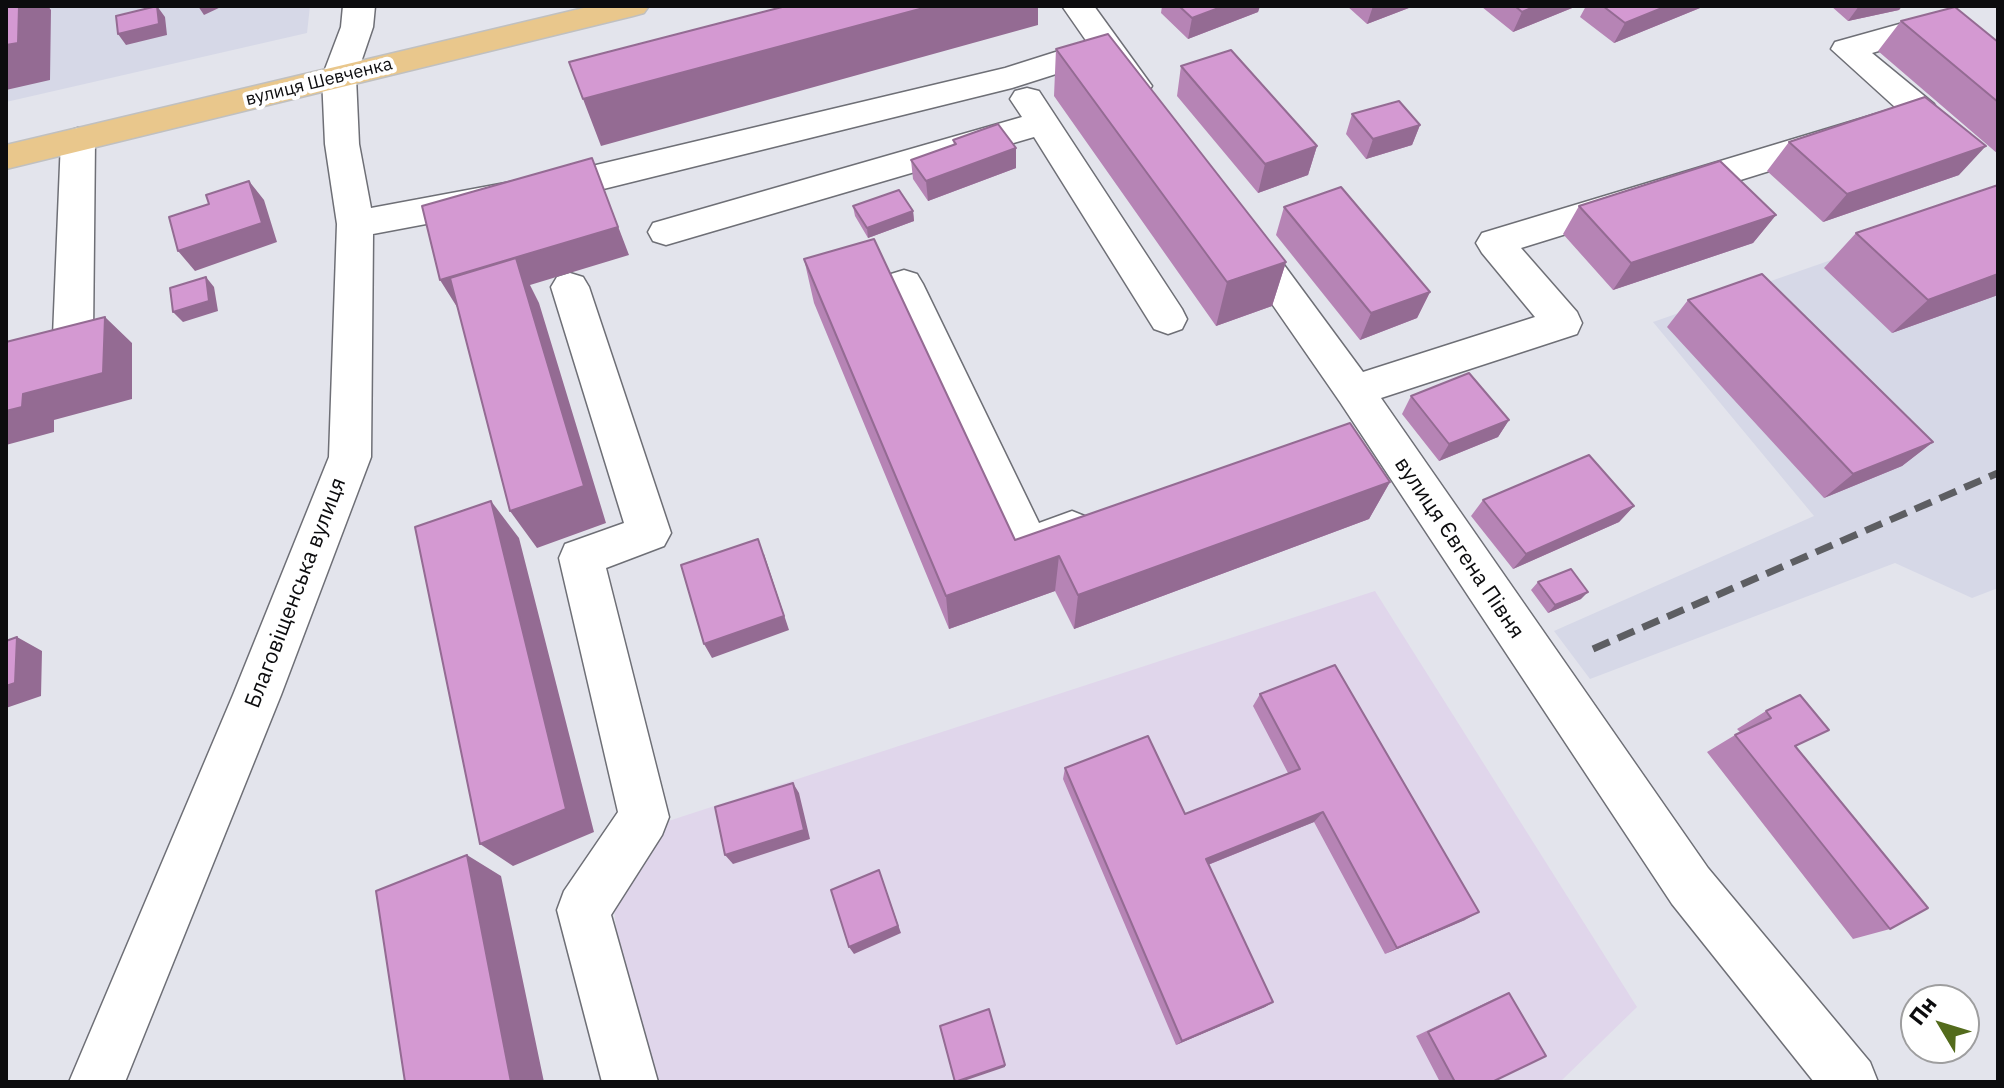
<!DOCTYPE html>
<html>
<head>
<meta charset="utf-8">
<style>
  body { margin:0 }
  #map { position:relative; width:2004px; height:1088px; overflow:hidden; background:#e3e4ec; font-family:"IBM Plex Sans",sans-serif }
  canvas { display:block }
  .frame { position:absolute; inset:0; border:8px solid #0c0c0e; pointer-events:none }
  .north { position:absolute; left:1900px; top:984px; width:80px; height:80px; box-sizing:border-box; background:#fff; border:2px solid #9e9e9f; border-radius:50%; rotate:308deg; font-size:22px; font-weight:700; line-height:32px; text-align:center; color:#0c0c0e }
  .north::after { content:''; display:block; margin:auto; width:28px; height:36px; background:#536b1c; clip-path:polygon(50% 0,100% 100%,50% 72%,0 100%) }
</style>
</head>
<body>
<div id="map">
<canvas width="2004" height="1088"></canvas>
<div class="frame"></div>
<div class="north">Пн</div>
</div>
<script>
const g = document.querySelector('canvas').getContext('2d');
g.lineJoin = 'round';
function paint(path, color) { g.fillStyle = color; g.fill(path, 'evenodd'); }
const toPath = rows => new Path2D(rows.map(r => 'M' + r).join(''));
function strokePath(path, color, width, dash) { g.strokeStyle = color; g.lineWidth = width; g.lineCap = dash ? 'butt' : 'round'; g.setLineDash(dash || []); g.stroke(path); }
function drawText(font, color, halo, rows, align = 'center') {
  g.font = font + ' "IBM Plex Sans",sans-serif'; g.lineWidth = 8; g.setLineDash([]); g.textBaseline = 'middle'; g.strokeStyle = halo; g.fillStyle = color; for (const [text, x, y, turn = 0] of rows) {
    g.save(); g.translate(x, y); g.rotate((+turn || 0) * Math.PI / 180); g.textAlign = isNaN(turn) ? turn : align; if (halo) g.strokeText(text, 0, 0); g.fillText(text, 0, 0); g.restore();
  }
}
paint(toPath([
  [6,6,310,6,307,33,6,102],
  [1998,202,1998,588,1972,598,1895,563,1590,679,1554,631,1814,516,1653,322]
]), '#d6d8e7');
paint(toPath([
  [1375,591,1637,1007,1560,1082,632,1082,607,841]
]), '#e0d6eb');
const minor = toPath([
  [343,6,375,6,373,27,356,77,359,144,371,208,575,170,1005,68,1087,42,1062,6,1094,6,1152,86,1147,94,1135,97,1123,94,1100,60,1012,88,575,196,373,234,371,457,281,695,125,1082,69,1082,233,695,329,457,337,224,325,144,322,77,341,27,343,6],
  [1946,11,1957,14,1962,21,1957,28,1872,53,1934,104,1939,112,1934,120,1521,248,1577,312,1582,323,1577,334,1381,398,1708,868,1870,1062,1878,1082,1814,1082,1672,904,1340,402,1225,236,1230,227,1243,223,1256,227,1363,372,1535,317,1482,253,1476,243,1482,233,1896,108,1831,49,1835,42,1946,11],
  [1027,88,1039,91,1182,309,1187,319,1182,329,1168,334,1154,329,1034,137,666,245,653,241,648,232,653,223,1022,117,1010,99,1015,91,1027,88],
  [78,128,90,132,95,140,93,336,87,347,73,351,59,347,53,336,61,140,66,132,78,128],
  [904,270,917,274,923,284,1039,523,1072,511,1087,517,1094,530,1087,543,1028,566,1012,561,885,284,891,274,904,270],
  [570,273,583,277,589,287,671,533,664,546,606,568,669,817,662,835,611,915,658,1082,602,1082,557,910,564,891,618,812,559,558,565,544,624,523,551,287,557,277,570,273]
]);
const major = toPath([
  [592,6,649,6,644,13,633,16,6,169,6,145,592,6]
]);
strokePath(minor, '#6e6f76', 3);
strokePath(major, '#c0c0c0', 3);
paint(minor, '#fff');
paint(major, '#e9c78c');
strokePath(toPath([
  [1593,649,1998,473]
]), '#5d5e62', 7, [18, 9]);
paint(toPath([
  [1162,6,1260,6,1258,12,1188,39,1161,13],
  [1347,6,1414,6,1367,24],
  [1482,6,1577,6,1513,32,1482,7],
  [1586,6,1702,6,1700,8,1614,43,1580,17],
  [1831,6,1902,6,1899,10,1848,21],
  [1901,21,1998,42,1998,154,1878,51],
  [1056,49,1286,262,1272,306,1216,326,1054,96],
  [1181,66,1317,146,1308,175,1258,193,1177,96],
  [1352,114,1420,125,1412,145,1366,159,1346,134],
  [953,140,1016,148,1016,168,928,201,913,179,911,160,954,145],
  [1789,142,1959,175,1823,222,1767,171],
  [1998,185,1998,295,1892,333,1824,268,1856,233],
  [853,206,913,211,914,221,868,238,855,216],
  [1579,206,1776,215,1753,243,1613,290,1563,234],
  [1284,207,1430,292,1417,318,1360,340,1276,235],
  [804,259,1015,540,1390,482,1369,519,1074,629,1055,591,949,629,814,303],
  [1688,300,1933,442,1902,466,1824,498,1667,327],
  [1411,396,1509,420,1498,437,1439,461,1402,414],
  [1483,500,1634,506,1619,522,1513,569,1471,516],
  [1538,582,1581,599,1548,613,1531,590],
  [1260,694,1465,920,1385,954,1314,822,1208,865,1273,1002,1265,1007,1176,1045,1063,779,1065,768,1185,814,1288,773,1253,706],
  [1766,711,1796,748,1890,929,1853,939,1707,752,1740,732,1737,729],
  [1509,993,1492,1082,1440,1082,1416,1036,1494,999]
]), '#b684b5');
paint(toPath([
  [19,6,48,6,51,10,50,80,6,90,6,45],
  [157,6,165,17,167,35,126,45,118,34],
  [198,6,223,6,204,15],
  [931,6,1038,6,1038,25,601,146,583,99],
  [1224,6,1260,6,1258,12,1188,39,1192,18],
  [1373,6,1414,6,1367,24],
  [1536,6,1577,6,1513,32,1522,12],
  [1667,6,1702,6,1700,8,1614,43,1625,23],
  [1859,6,1902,6,1899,10,1848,21],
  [1420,125,1412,145,1366,159,1373,139],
  [1317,146,1308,175,1258,193,1265,164],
  [1986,146,1959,175,1823,222,1847,194],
  [1016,148,1016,168,928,201,926,181],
  [592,158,629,255,530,285,539,303,606,523,537,548,510,511,467,304,457,307,440,280,501,261],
  [249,181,264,200,277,242,195,271,178,251],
  [913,211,914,221,868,238,867,228],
  [1776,215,1753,243,1613,290,1631,263],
  [1286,262,1272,306,1216,326,1227,282],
  [1998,274,1998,295,1892,333,1928,300],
  [206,277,214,287,218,311,183,322,173,312],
  [1430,292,1417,318,1360,340,1371,313],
  [105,317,132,343,132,399,54,420,54,432,6,445,6,411],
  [1509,420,1498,437,1439,461,1449,444],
  [1933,442,1902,466,1824,498,1853,474],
  [1390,482,1369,519,1074,629,1078,595],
  [491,501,519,538,594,832,513,866,480,844],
  [1634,506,1619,522,1513,569,1526,554],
  [764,554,789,630,712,658,704,644],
  [1059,556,1055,591,949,629,946,596],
  [1588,592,1581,599,1548,613,1555,605],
  [17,637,42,651,41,696,6,708,6,686],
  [793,783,799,793,810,839,733,864,725,855],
  [1323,812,1314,822,1200,868,1206,859],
  [467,855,501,876,544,1082,511,1082],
  [879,870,901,933,854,954,849,947],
  [1479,912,1465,920,1385,954,1397,948],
  [1273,1002,1265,1007,1176,1045,1182,1041],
  [1005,1065,1005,1067,961,1082,956,1082]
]), '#946b93');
const building = toPath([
  [6,6,19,6,18,43,6,45,6,6],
  [157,6,159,24,118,34,116,16,157,6],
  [786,6,931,6,583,99,569,62,786,6],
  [1179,6,1224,6,1192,18,1179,6],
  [1515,6,1536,6,1522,12,1515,6],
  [1603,6,1667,6,1625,23,1603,6],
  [1955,7,1998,42,1998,102,1901,21,1955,7],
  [1108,34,1286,262,1227,282,1056,49,1108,34],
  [1231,50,1317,146,1265,164,1181,66,1231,50],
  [1925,97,1986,146,1847,194,1789,142,1925,97],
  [1399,101,1420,125,1373,139,1352,114,1399,101],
  [998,124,1016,148,926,181,911,160,956,144,953,140,998,124],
  [592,158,618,227,440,280,422,206,592,158],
  [1720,161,1776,215,1631,263,1579,206,1720,161],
  [249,181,262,223,178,251,169,217,209,204,206,195,249,181],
  [1998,185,1998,274,1928,300,1856,233,1998,185],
  [1341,187,1430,292,1371,313,1284,207,1341,187],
  [899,190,913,211,867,228,853,206,899,190],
  [874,239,1015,540,1350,423,1390,482,1078,595,1059,556,946,596,804,259,874,239],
  [516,258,584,486,510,511,450,278,516,258],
  [1762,274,1933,442,1853,474,1688,300,1762,274],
  [206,277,209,301,173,312,170,288,206,277],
  [105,317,103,373,23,394,22,407,6,411,6,342,105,317],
  [1469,373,1509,420,1449,444,1411,396,1469,373],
  [1589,455,1634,506,1526,554,1483,500,1589,455],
  [491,501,566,809,480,844,415,527,491,501],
  [758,539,784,616,704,644,681,565,758,539],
  [1571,569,1588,592,1555,605,1538,582,1571,569],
  [17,637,15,683,6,686,6,641,17,637],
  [1335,665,1479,912,1397,948,1323,812,1206,859,1273,1002,1182,1041,1065,768,1148,736,1185,814,1300,769,1260,694,1335,665],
  [1800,695,1829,730,1795,746,1928,908,1890,929,1735,735,1771,718,1766,711,1800,695],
  [793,783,804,830,725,855,715,807,793,783],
  [467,855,511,1082,405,1082,376,891,467,855],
  [879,870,898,926,849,947,831,890,879,870],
  [1509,993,1546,1056,1492,1082,1455,1082,1428,1032,1509,993],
  [989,1009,1005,1065,955,1082,940,1026,989,1009]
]);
paint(building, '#d499d2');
strokePath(building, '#946b93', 2);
drawText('18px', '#0c0c0e', '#fff', [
  ["вулиця Шевченка",319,82,-14]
]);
drawText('22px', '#0c0c0e', '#fff', [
  ["вулиця Євгена Півня",1459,548,56],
  ["Благовіщенська вулиця",296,593,-69]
]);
</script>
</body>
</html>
